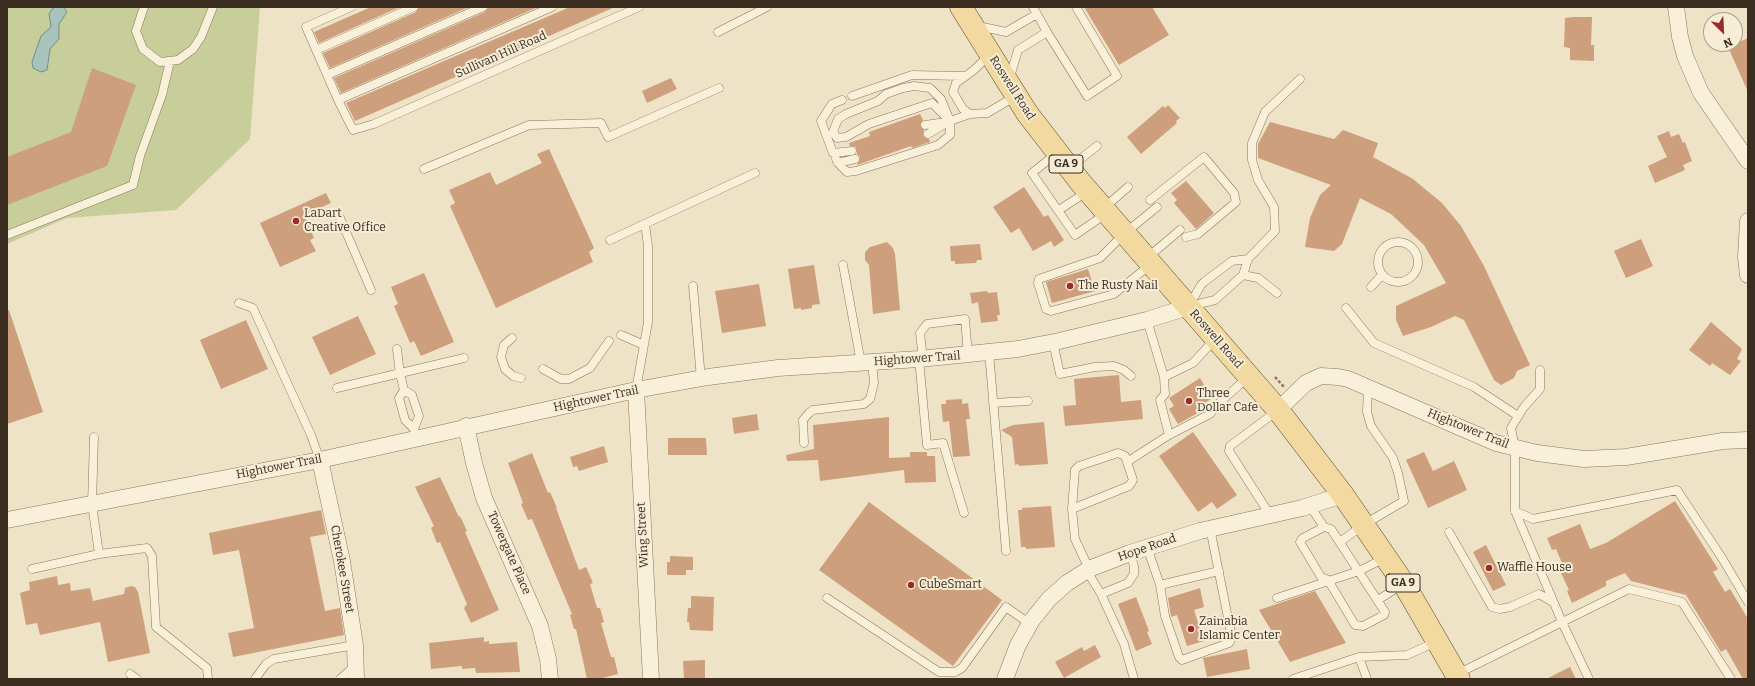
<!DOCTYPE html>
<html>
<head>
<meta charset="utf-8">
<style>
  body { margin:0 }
  #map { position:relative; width:1755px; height:686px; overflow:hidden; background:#efe3c7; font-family:Bitter,serif }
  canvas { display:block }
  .frame { position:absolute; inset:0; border:8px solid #3b2d20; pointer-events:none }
  .north { position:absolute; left:1703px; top:12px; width:40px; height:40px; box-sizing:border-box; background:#f6edd6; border:1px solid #aba08d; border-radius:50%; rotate:156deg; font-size:11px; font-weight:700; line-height:16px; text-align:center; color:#3b2d20 }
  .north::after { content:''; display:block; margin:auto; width:14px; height:18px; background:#9b2b2b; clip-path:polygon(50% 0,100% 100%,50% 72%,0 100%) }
</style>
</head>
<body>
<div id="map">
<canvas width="1755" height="686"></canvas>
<div class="frame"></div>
<div class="north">N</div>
</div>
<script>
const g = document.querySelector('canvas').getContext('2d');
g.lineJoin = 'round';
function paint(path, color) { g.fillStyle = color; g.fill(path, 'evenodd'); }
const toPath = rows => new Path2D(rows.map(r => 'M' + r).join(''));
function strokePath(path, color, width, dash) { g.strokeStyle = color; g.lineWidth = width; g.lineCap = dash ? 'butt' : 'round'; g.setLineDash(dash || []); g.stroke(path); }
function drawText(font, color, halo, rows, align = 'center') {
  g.font = font + ' Bitter,serif'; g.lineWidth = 4; g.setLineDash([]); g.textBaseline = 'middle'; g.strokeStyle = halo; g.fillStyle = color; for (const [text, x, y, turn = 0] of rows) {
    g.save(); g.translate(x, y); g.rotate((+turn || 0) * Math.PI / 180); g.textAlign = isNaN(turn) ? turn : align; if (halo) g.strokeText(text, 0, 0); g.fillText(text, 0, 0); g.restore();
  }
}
paint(toPath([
  [7,7,260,7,250,139,176,210,67,218,7,244]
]), '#c7ce9a');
const water = toPath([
  [56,7,63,7,67,12,59,24,59,39,50,49,47,70,41,72,33,68,32,62,41,36,51,27,49,14,52,9,56,7]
]);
paint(water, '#a8c3bb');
strokePath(water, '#6e9289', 1);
paint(toPath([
  [371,7,400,7,319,43,314,32],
  [419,7,469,7,330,68,323,53,416,12],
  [488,7,538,7,341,93,334,78,485,12],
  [570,7,615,7,355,121,346,103],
  [1084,7,1152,7,1169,35,1119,65],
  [1573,17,1592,17,1591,45,1594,45,1594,61,1570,60,1570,48,1564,47,1565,18],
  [1748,38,1748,92,1728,47],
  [92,68,136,85,107,166,7,205,7,157,71,132],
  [671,78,677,89,647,103,642,91],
  [1168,105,1180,118,1176,121,1177,123,1141,154,1127,137,1163,106,1165,108],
  [920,114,923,120,920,125,924,130,923,136,929,139,930,142,912,148,911,146,857,165,860,157,857,154,856,147,850,146,849,143,870,136,869,132],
  [1270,122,1334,139,1343,130,1378,143,1373,157,1413,179,1442,203,1461,226,1484,266,1530,365,1517,371,1514,378,1501,385,1494,380,1464,320,1455,316,1431,327,1403,336,1396,320,1396,306,1446,283,1424,245,1391,214,1360,198,1342,244,1334,251,1305,247,1310,218,1320,195,1331,185,1258,158,1258,144],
  [1669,131,1671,137,1679,134,1683,143,1685,142,1692,161,1683,165,1685,170,1655,183,1648,166,1667,157,1657,136],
  [549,149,594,248,589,252,593,262,496,308,450,206,455,203,449,190,490,172,496,185,542,163,537,154],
  [1186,181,1214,213,1196,229,1174,203,1177,200,1171,193],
  [1024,187,1044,217,1048,215,1064,240,1054,247,1051,241,1033,251,1019,228,1011,233,993,207],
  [326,193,331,203,304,215,314,238,310,240,316,251,280,267,260,223],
  [1641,239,1653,266,1626,278,1614,251],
  [887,242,893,248,895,254,900,310,873,314,869,265,865,260,865,252,870,247],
  [980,244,982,260,977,260,976,263,955,264,955,261,951,261,950,246],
  [814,265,820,304,812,305,812,308,801,310,801,308,794,309,788,269],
  [1088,269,1095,291,1052,303,1046,282],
  [424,273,454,342,421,356,414,341,410,343,394,306,398,304,391,287],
  [759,284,766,326,722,333,715,291],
  [986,291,989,293,997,292,1000,315,997,315,998,321,981,323,978,302,972,304,970,293],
  [7,310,9,310,43,412,7,424],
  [358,316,376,354,330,375,312,337],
  [246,320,268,369,221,389,200,340],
  [1711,322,1742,349,1737,359,1741,361,1730,375,1712,363,1710,366,1689,350],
  [1119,375,1121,402,1141,400,1143,419,1065,426,1063,406,1076,405,1074,379],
  [1200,378,1212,398,1202,405,1205,409,1178,424,1169,409,1174,406,1169,398],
  [962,399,962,404,968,403,970,419,966,419,970,456,953,457,949,421,943,422,941,404,946,404,946,400],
  [757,414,759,430,734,434,732,418],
  [889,417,889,458,910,457,910,452,927,452,927,456,935,456,936,482,905,483,904,470,820,481,818,460,787,461,786,455,814,449,813,425],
  [1044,422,1048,464,1019,466,1018,464,1015,465,1012,437,1001,430,1013,425],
  [1193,432,1237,495,1217,509,1212,502,1198,512,1159,456],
  [668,438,706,438,707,455,668,455],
  [604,446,608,462,579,471,577,466,573,467,570,457],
  [1424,452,1433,471,1454,461,1467,490,1428,508,1406,460],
  [532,453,548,493,550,492,557,508,556,508,579,570,586,567,593,583,590,584,597,608,600,608,604,622,601,623,611,657,614,657,618,674,599,679,587,679,576,629,574,629,570,615,572,614,532,519,528,520,521,504,523,503,508,463],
  [440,477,459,517,460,516,467,531,465,532,499,610,471,623,464,608,467,604,440,542,437,543,431,528,434,526,415,487],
  [1675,501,1718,569,1713,572,1725,592,1730,589,1748,619,1748,679,1743,679,1726,649,1721,652,1686,595,1631,581,1625,573,1606,581,1606,586,1572,603,1567,591,1569,590,1560,571,1565,570,1556,549,1552,550,1547,538,1580,524,1590,549,1606,543],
  [869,502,1002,600,953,666,819,570],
  [1051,506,1055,547,1026,549,1026,547,1021,547,1018,510,1022,510,1022,508],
  [321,510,326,534,310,537,325,611,340,608,344,635,233,657,228,633,254,628,239,550,213,555,209,533],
  [1486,545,1506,585,1493,591,1473,552],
  [670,556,693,557,693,570,686,570,686,575,667,575,667,562,670,562],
  [57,576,58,585,70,583,71,591,90,588,93,601,124,594,125,588,131,586,135,587,138,592,150,653,108,662,100,622,40,635,37,623,26,625,20,593,30,590,29,582],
  [1200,588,1204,607,1194,610,1204,641,1187,646,1177,615,1171,617,1168,598],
  [1315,591,1346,643,1290,662,1259,610],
  [691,596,714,597,713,631,690,630,689,622,687,622,688,608,691,608],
  [1136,597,1149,631,1147,632,1152,644,1136,651,1118,604],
  [484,637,484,642,489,641,489,644,517,642,520,672,476,673,475,668,462,669,462,666,431,669,429,643],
  [1095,645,1101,657,1064,678,1055,662,1082,647,1084,651],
  [1247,649,1250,669,1207,677,1203,658],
  [705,660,705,679,684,679,683,661],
  [1570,667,1576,679,1546,679]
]), '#cd9f7c');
const service = toPath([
  [144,7,136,31,143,49,160,62,178,60,193,49,201,37,213,7],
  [552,7,338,100,353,130,374,124,639,7],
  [1033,7,1047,32],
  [978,26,1006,32,1037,14],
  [718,32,767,7],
  [316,50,414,7],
  [989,55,974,70,956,83,953,92,963,109,970,114,987,113,1016,96],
  [327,75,483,7],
  [1010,77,1018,50,1047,32,1087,96,1117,76,1076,7],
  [852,96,912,75,963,76],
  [338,100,306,27,351,7],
  [842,100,832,104,821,121,833,153,852,151],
  [925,125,946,122],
  [928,134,950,121,970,114],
  [1057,153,1032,173,1075,235,1107,213],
  [836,159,838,163,855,159],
  [838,163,847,172,856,171,938,145,950,135,950,121,941,99,930,88,914,86,903,88,886,94,878,101,846,114,838,119,833,132,837,138,846,137,869,124,932,103,950,121],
  [1069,168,1097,146],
  [424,169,529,125,601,123,608,137,719,88],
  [1150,200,1204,157,1234,193,1236,202,1198,234,1186,237],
  [1104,208,1128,187],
  [1059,210,1088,191],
  [340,218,371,290],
  [7,235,133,185,140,156,162,95,170,61],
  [610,240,755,173],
  '1378 262a20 20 0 1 1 40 0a20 20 0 1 1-40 0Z',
  [1147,258,1180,230],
  [843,265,861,363],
  [1150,265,1114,294,1051,311,1046,309,1038,283,1039,279,1100,258,1125,233,1157,207],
  [1243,275,1258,278,1277,293],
  [693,286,701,379],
  [1371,287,1382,275],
  [239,303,253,308,311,435,320,460],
  [1189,306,1201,285,1204,282,1232,261,1248,259],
  [1190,306,1215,300,1243,275,1248,259,1275,231,1274,207,1258,180,1252,160,1252,143,1265,112,1300,79],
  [1346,308,1374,343,1474,387,1518,416],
  [1147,320,1164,377,1165,394,1160,400,1169,435],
  [621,335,644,345],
  [512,338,504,345,501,357,505,369,513,376,521,378],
  [1053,342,1060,374,1095,367,1114,366,1124,370,1131,376],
  [397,349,400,374,404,390,412,395,419,416,414,429,416,438],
  [989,352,1006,551],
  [919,359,927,445,943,443,964,513],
  [923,359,920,333,927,324,965,319,968,355],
  [543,369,561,379,569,379,590,368,609,341],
  [1540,370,1540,389,1524,407,1511,428,1515,448,1515,511,1562,622,1589,679],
  [1164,377,1193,363,1215,339],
  [337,388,464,358],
  [404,390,399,398,405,420,414,429],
  [636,390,648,322,648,246,645,224],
  [993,403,1028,401],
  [94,437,92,504,99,554,147,548,152,556,156,627,207,668,208,679],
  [804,443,803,420,809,413,813,410,864,404,870,399,874,383,872,362],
  [1127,462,1169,435,1210,414,1218,404,1248,377],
  [1310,506,1324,527,1303,538,1300,542,1321,577,1328,580,1355,625,1363,626,1384,615,1385,612,1331,529,1324,527],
  [1072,509,1129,486,1133,480,1125,456,1118,453,1079,466,1075,470,1072,509,1075,539,1089,569],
  [1515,511,1533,519,1677,490,1722,558,1748,602],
  [1270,515,1229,451,1230,446,1277,411],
  [1449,532,1492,607,1500,609,1510,607,1539,594,1553,602],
  [1340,542,1363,525,1404,501,1398,473,1393,458,1371,426,1367,412,1368,388],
  [1147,547,1160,585,1165,616,1179,657,1182,660,1229,643,1232,638,1210,528],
  [32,569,99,554],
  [1087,571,1101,594,1124,644,1134,679],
  [1160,585,1219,571],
  [1101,594,1128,583,1134,574,1134,566,1130,553],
  [827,598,939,672,955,672,962,668,1006,607,1030,624],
  [1277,598,1359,571,1385,558],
  [1378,600,1403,584],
  [1359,657,1367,679],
  [130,674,137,679],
  [1457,674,1629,589,1682,602,1731,679],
  [255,679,266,664,274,659,355,645],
  [340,679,355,666],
  [1293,679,1359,657,1407,655,1436,642]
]);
const minor = toPath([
  [1676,7,1680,37,1685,56,1701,93,1748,161],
  [1748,221,1746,257,1748,275],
  [636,390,651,679],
  [1278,410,1306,383,1321,376,1338,377,1348,379,1496,443,1537,453,1584,459,1626,457,1723,441,1748,440],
  [466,426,474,463,484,498,540,626,548,659,550,679],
  [320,460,342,561,355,645,356,679],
  [7,520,320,460,636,390,708,377,778,368,919,359,1018,349,1059,341,1147,320,1188,307],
  [1005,679,1018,645,1032,620,1049,599,1067,583,1089,569,1130,553,1200,531,1302,508,1343,495]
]);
const primary = toPath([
  [961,7,1027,113,1081,183,1278,410,1343,495,1404,584,1459,679]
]);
strokePath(service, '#8b755c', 9);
strokePath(minor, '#8b755c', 17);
strokePath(primary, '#594330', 23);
strokePath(toPath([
  [1275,377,1284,387]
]), '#8b755c', 2.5, [3, 2]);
strokePath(service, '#f9f0da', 8);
strokePath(minor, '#f9f0da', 16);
strokePath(primary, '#f2d99f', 22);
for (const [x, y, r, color] of [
  [296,221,4,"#9b2b2b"],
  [1070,286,4,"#9b2b2b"],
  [1189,401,4,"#9b2b2b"],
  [1489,568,4,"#9b2b2b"],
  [911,585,4,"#9b2b2b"],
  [1191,629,4,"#9b2b2b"]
]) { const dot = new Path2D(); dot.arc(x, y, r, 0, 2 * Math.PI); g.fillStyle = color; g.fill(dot); strokePath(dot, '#f6edd6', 1.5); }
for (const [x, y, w] of [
  [1066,164,34],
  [1403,583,34]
]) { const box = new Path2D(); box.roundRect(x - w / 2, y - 9, w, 18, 3); g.fillStyle = '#f6edd6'; g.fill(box); strokePath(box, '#3b2d20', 1); }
drawText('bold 11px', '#3b2d20', null, [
  ["GA 9",1066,164],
  ["GA 9",1403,583]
]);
drawText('12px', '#3b2d20', '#f6edd6', [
  ["Sullivan Hill Road",501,55,-24],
  ["Roswell Road",1012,88,57],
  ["Roswell Road",1216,339,49],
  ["Hightower Trail",917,359,-4],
  ["Hightower Trail",596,399,-12],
  ["Hightower Trail",1468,429,22],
  ["Hightower Trail",279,467,-11],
  ["Wing Street",643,535,-93],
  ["Hope Road",1147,548,-19],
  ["Towergate Place",509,553,66],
  ["Cherokee Street",342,569,80]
]);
drawText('12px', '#3b2d20', '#f6edd6', [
  ["LaDart",304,214],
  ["Creative Office",304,228],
  ["The Rusty Nail",1078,286],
  ["Three",1197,394],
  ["Dollar Cafe",1197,408],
  ["Waffle House",1497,568],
  ["CubeSmart",919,585],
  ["Zainabia",1199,622],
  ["Islamic Center",1199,636]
], 'left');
</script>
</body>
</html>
